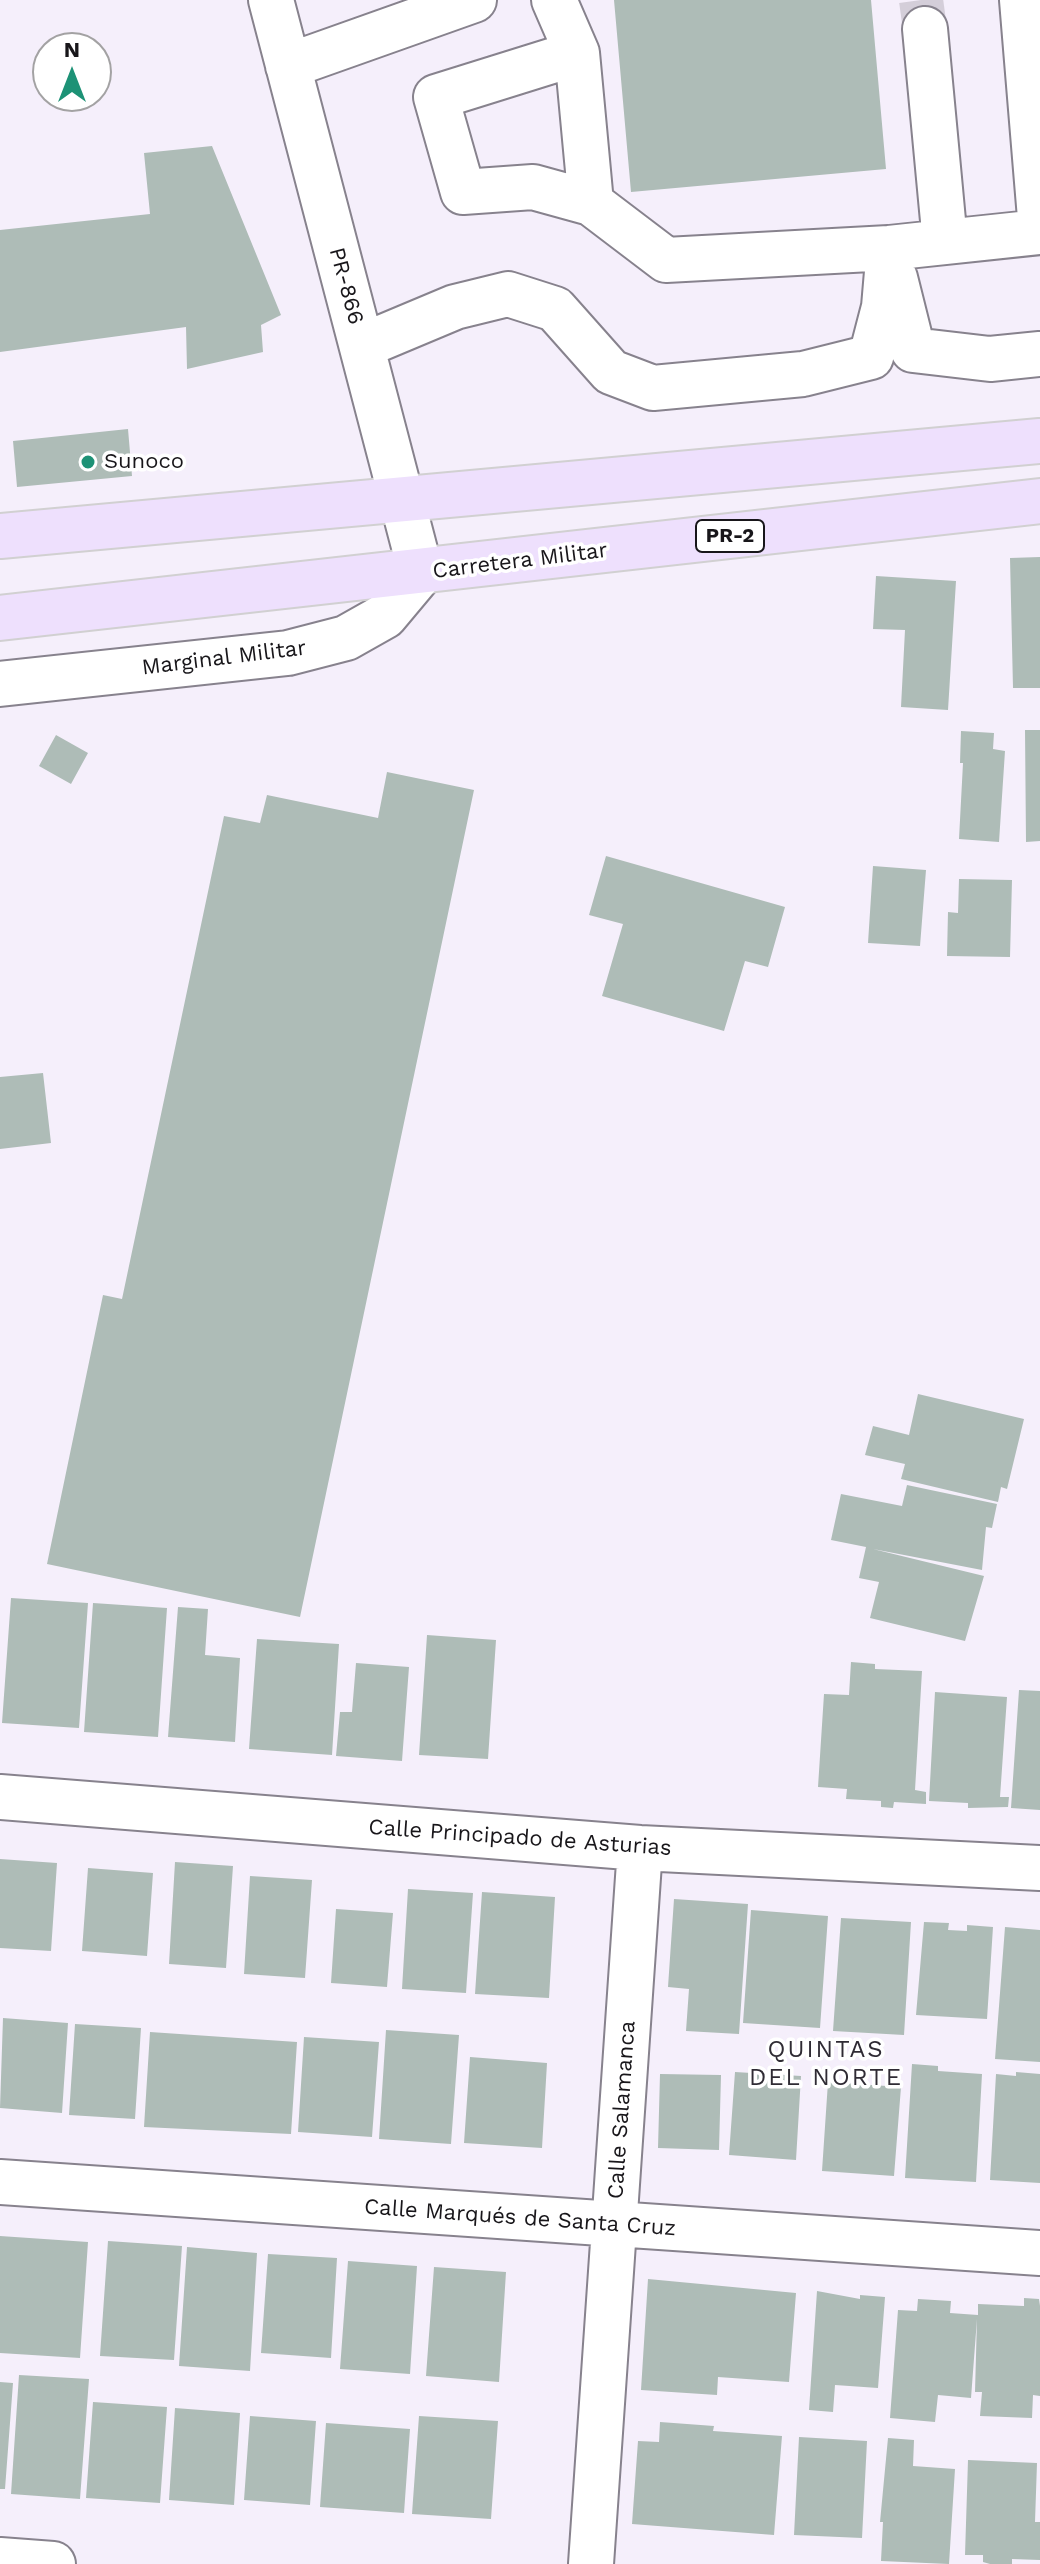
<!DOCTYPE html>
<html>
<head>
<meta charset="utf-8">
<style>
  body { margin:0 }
  #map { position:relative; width:1040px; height:2564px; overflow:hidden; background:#f5effb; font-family:"Work Sans",sans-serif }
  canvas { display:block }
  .north { position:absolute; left:32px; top:32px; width:80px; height:80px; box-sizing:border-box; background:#fff; border:2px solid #a3a2a3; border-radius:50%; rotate:0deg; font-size:22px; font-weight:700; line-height:32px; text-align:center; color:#18161a }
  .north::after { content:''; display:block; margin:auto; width:28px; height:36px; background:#1d9276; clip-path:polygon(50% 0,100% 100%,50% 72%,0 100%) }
</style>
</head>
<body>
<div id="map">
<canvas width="1040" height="2564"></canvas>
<div class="north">N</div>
</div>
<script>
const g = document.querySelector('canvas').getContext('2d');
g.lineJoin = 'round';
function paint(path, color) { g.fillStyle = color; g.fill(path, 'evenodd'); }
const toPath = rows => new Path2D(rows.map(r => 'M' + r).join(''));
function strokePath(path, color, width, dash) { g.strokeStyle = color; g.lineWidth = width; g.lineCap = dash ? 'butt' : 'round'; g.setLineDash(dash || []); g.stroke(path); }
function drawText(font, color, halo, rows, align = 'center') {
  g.font = font + ' "Work Sans",sans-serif'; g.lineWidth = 7; g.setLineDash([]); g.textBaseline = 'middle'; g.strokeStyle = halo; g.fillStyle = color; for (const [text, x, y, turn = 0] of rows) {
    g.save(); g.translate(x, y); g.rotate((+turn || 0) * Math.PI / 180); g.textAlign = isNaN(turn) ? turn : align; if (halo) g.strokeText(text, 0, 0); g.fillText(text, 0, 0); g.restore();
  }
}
paint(toPath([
  [614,0,871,0,886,169,631,192],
  [212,146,281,315,261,325,263,352,187,369,186,327,0,352,0,230,150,214,144,153],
  [128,429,132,476,17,487,13,441],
  [1040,557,1040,688,1013,688,1010,558],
  [876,576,956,581,948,710,901,707,905,630,873,629],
  [1025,730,1040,730,1040,841,1026,842],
  [961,731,994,733,993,749,1005,751,999,842,959,839,963,763,960,763],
  [56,735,88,753,71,784,39,766],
  [387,772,474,790,300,1617,47,1564,103,1295,122,1299,224,816,260,823,267,795,378,818],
  [606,856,785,907,768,967,745,961,724,1031,602,996,623,924,589,915],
  [873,866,926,870,920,946,868,943],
  [959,879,1012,880,1010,957,947,956,948,912,958,913],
  [43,1073,51,1143,0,1149,0,1077],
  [918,1394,1024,1419,1007,1489,1001,1487,998,1502,901,1479,905,1464,865,1455,873,1426,909,1435],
  [907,1485,997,1504,992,1528,986,1527,982,1570,873,1549,984,1576,965,1641,870,1618,879,1582,859,1578,866,1547,831,1540,841,1494,902,1506],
  [11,1598,88,1603,79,1728,2,1723],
  [93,1603,167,1608,158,1737,84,1732],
  [178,1607,208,1609,205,1655,240,1658,235,1742,168,1737],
  [427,1635,496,1640,488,1759,419,1755],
  [257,1639,339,1644,332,1755,249,1749],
  [851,1662,875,1664,875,1669,922,1671,915,1790,926,1792,926,1804,894,1802,893,1808,881,1807,881,1801,846,1799,847,1789,818,1787,824,1694,849,1695],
  [356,1663,409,1667,402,1761,336,1756,340,1712,352,1712],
  [1019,1690,1040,1691,1040,1810,1011,1808],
  [935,1692,1007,1697,1000,1797,1009,1797,1008,1807,968,1808,968,1803,929,1801],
  [0,1859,57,1863,51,1951,0,1948],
  [175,1862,233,1866,226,1968,169,1964],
  [88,1868,153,1873,147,1956,82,1951],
  [250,1876,312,1880,305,1978,244,1974],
  [408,1889,473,1893,466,1993,402,1989],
  [482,1892,555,1897,549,1998,475,1994],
  [674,1899,748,1904,739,2034,686,2031,689,1989,668,1987],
  [336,1909,393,1913,387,1987,331,1983],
  [751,1910,828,1916,820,2028,743,2023],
  [841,1918,911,1922,904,2035,833,2031],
  [924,1922,949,1923,948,1930,967,1931,967,1925,993,1927,987,2019,916,2015],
  [1005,1927,1040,1930,1040,2062,995,2059],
  [3,2018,68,2023,62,2113,0,2108],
  [75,2024,141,2028,135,2119,69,2115],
  [386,2030,459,2035,451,2144,379,2139],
  [150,2032,297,2042,291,2134,144,2127],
  [304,2037,379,2042,372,2137,298,2132],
  [470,2057,547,2063,542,2148,464,2143],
  [912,2064,938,2066,938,2071,982,2074,976,2182,905,2178],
  [735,2072,801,2076,796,2160,729,2155],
  [1016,2072,1040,2074,1040,2183,990,2180,996,2074,1016,2076],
  [660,2074,721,2075,719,2150,658,2148],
  [828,2082,901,2087,894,2176,822,2171],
  [0,2236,88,2242,80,2358,0,2353],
  [108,2241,182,2246,174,2360,100,2356],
  [187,2247,257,2253,250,2371,179,2366],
  [268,2254,337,2258,331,2358,261,2353],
  [348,2261,417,2266,410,2374,340,2369],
  [434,2267,506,2272,499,2382,426,2376],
  [648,2279,796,2293,789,2382,718,2377,717,2395,641,2390],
  [817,2291,860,2299,860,2295,885,2297,878,2388,835,2385,833,2412,809,2410],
  [1024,2298,1039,2299,1040,2306,1040,2396,1033,2395,1032,2418,980,2416,982,2392,975,2392,977,2319,971,2398,938,2395,935,2422,890,2418,898,2310,917,2311,918,2299,951,2301,950,2313,978,2315,978,2304,1024,2306],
  [19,2375,89,2379,80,2499,11,2494],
  [0,2382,13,2383,5,2489,0,2489],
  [93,2402,167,2407,160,2503,86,2498],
  [175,2408,240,2413,234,2505,169,2500],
  [250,2416,316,2421,310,2505,244,2500],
  [419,2416,498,2421,491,2519,412,2514],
  [660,2422,714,2426,713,2431,782,2436,774,2535,632,2524,638,2441,659,2442],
  [326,2423,410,2429,404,2513,320,2507],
  [799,2437,867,2441,862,2538,794,2535],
  [888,2438,914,2440,913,2466,955,2469,949,2564,881,2561,883,2522,880,2522],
  [968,2460,1037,2463,1035,2522,1040,2522,1040,2560,1012,2559,1012,2564,990,2564,983,2562,983,2555,965,2555]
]), '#aebcb7');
strokePath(toPath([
  [921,0,925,29]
]), '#d4ced9', 44, [44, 22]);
const minor = toPath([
  [554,0,577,53,436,97,463,192,533,187,591,203,666,260,889,248,1040,232],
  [1022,0,1040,218],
  [925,29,945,242],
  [577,53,591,203],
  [288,66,474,0],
  [895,278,913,350,990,359,1040,354],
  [362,346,455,307,508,294,555,309,611,372,653,388,803,374,871,357,884,307,889,248],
  [0,684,288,653,346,638,385,616,421,573,271,0],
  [0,1797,640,1848,1040,1868],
  [0,2182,1040,2253],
  [0,2560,53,2564],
  [591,2564,640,1848]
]);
const major = toPath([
  [0,536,1040,441],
  [0,618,1040,501]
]);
strokePath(minor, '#87828d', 48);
strokePath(major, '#d1d0d1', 48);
strokePath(minor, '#fff', 44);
strokePath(major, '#eee0fd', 44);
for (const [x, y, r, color] of [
  [88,462,8,"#1d9276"]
]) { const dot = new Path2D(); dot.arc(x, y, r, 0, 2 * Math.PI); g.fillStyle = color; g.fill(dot); strokePath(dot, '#fff', 3); }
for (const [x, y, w] of [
  [730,536,68]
]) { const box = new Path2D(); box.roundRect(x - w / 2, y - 16, w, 32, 6); g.fillStyle = '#fff'; g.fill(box); strokePath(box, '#18161a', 2); }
drawText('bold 20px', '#18161a', null, [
  ["PR-2",730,536]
]);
drawText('22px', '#18161a', '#fff', [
  ["PR-866",346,286,75],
  ["Carretera Militar",520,561,-7],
  ["Marginal Militar",224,658,-7],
  ["Calle Principado de Asturias",520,1838,4],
  ["Calle Salamanca",622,2110,-86],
  ["Calle Marqués de Santa Cruz",520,2218,4]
]);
drawText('22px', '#18161a', '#fff', [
  ["Sunoco",104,462]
], 'left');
g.letterSpacing = '2px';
drawText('24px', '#2f2b34', '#fff', [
  ["QUINTAS",826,2050],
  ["DEL NORTE",826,2078]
]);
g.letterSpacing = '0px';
</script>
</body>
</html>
